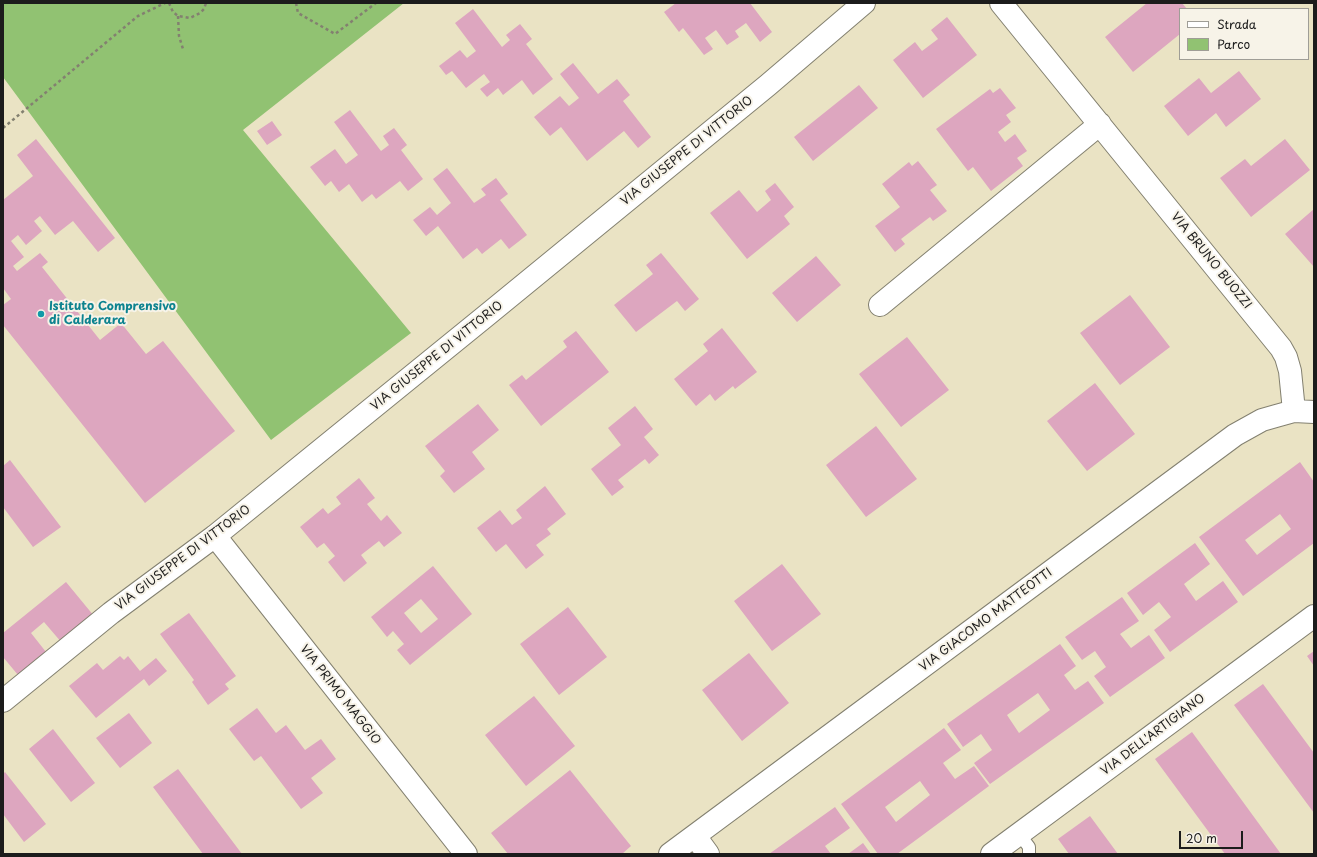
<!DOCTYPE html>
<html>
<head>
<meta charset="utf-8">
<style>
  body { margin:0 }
  #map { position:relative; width:1317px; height:857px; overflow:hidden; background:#eae3c4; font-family:"Playpen Sans",sans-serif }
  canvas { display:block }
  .frame { position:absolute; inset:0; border:4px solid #1c1c1c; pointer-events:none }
  .legend { position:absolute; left:1179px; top:8px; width:130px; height:52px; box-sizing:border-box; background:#f7f3e8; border:1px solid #9f9d96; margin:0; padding:5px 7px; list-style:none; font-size:12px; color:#1c1c1c }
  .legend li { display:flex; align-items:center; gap:8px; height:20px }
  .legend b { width:20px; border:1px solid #9f9d96 }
  .scale { position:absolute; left:1179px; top:831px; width:64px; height:18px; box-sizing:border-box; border:2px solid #1c1c1c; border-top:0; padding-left:5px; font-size:12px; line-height:14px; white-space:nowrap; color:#1c1c1c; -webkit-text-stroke:3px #f7f3e8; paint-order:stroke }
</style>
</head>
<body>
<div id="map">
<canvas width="1317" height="857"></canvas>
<div class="frame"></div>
<ul class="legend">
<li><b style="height:5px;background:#fff"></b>Strada</li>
<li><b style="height:11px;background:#91c272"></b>Parco</li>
</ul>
<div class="scale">20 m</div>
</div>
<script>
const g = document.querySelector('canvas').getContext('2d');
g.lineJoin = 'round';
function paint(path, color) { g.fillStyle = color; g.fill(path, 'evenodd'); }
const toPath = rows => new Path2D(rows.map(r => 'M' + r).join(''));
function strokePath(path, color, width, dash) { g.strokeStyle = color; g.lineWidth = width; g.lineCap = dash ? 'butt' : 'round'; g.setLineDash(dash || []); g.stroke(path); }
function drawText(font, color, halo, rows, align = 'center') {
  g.font = font + ' "Playpen Sans",sans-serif'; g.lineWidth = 4; g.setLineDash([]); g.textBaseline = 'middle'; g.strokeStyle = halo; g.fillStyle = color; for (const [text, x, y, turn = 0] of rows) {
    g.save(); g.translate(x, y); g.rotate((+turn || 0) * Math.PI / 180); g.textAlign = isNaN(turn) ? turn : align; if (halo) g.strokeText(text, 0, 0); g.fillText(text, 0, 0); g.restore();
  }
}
paint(toPath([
  [3,3,404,3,243,130,411,333,271,440,3,77]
]), '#91c272');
paint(toPath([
  [676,3,750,3,772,32,760,42,746,23,735,31,739,37,727,45,716,30,705,38,713,49,704,55,683,28,679,32,664,12],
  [1147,3,1182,3,1187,9,1180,9,1180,34,1133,72,1105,37],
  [473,9,502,47,510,40,506,35,520,24,532,39,526,44,553,79,533,95,522,80,503,95,498,88,487,97,480,89,490,82,484,74,466,88,452,71,446,75,439,66,460,50,467,58,476,51,455,23],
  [947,17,977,55,923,98,893,60,915,42,922,51,938,39,931,30],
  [573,63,598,94,617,79,630,95,623,101,651,137,638,148,624,131,587,161,561,127,550,136,534,117,560,96,569,106,579,98,560,74],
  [1239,71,1261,99,1226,127,1216,113,1188,136,1164,106,1199,78,1211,93],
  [859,85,878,108,813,161,794,137],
  [1000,88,1016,108,1006,115,1011,122,998,132,1005,142,1015,134,1027,151,1017,158,1023,166,991,191,973,167,968,171,936,129,990,89,993,93],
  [350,110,381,151,389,145,383,136,394,128,407,145,401,150,423,179,408,191,400,181,376,199,372,194,362,202,349,184,339,192,331,181,325,186,310,167,335,149,346,164,358,155,334,122],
  [272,121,282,135,267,145,257,131],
  [36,139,115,238,98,252,73,221,55,235,40,216,34,221,42,231,26,245,18,235,11,241,24,257,13,266,17,271,40,253,48,262,42,267,100,340,121,323,146,354,163,341,235,431,145,503,3,325,3,305,11,299,3,288,3,200,33,176,17,155],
  [1285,139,1310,170,1251,217,1220,178,1245,159,1251,166],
  [918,161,937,185,930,190,947,211,933,221,930,217,901,239,905,244,895,252,875,226,900,207,882,184,909,162,912,166],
  [447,168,474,203,486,195,481,189,496,178,508,194,500,200,527,235,509,249,501,239,482,254,477,248,463,259,438,226,426,236,413,220,430,207,437,215,451,203,433,179],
  [775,183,794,207,784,216,790,224,747,259,710,213,739,190,757,212,771,200,765,191],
  [1314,209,1314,267,1285,234],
  [661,253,699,299,685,311,677,301,636,332,614,305,653,274,646,265],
  [816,256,841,285,797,322,772,293],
  [1130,295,1170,347,1120,385,1080,333],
  [722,328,757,372,735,389,733,386,715,401,710,394,696,406,674,379,708,351,703,344],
  [576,331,609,372,541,426,509,385,522,375,526,380,567,347,563,341],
  [907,337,949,390,901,427,859,374],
  [1095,383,1135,434,1087,471,1047,421],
  [478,404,499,430,472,452,485,469,454,493,440,476,445,471,425,446],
  [635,406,653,429,644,437,659,455,649,464,645,459,618,480,624,487,612,496,591,469,621,445,608,428],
  [876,426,917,479,866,517,826,465],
  [10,460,61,527,33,547,3,507,3,466],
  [1300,462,1314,482,1314,543,1243,596,1199,537],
  [1280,514,1291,529,1257,555,1245,540],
  [359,478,375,498,367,504,381,521,387,515,402,533,384,547,379,541,361,555,367,563,344,582,328,562,335,556,324,543,317,548,300,527,323,508,328,514,341,504,336,497],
  [545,486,566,514,547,529,551,534,536,545,544,555,526,569,506,544,496,552,477,528,500,510,512,525,522,518,516,510],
  [1195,543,1210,564,1184,584,1196,601,1223,581,1238,602,1170,652,1154,630,1171,617,1159,602,1143,615,1127,593],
  [782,564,821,614,772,651,734,601],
  [433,566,472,614,410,665,397,650,404,644,393,631,387,637,371,617],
  [421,599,438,619,421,633,404,613],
  [66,582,94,616,62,643,44,622,31,633,46,652,18,675,3,657,3,633],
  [1122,597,1139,621,1120,634,1131,648,1149,635,1165,658,1110,697,1094,676,1106,667,1095,651,1082,660,1065,637],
  [568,607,607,657,559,695,520,644],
  [189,613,236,676,225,684,229,689,208,705,192,682,194,680,160,634],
  [1060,644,1076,666,1064,675,1075,690,1088,681,1104,703,990,784,974,763,992,750,981,734,963,747,947,724],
  [1038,693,1050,710,1019,733,1007,715],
  [1314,651,1314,666,1307,656],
  [749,653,789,703,742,741,702,690],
  [120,656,124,660,128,656,140,671,156,658,167,671,149,686,144,679,96,718,69,686,97,663,103,670],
  [1263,684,1314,753,1314,813,1234,705],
  [534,696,575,746,526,786,485,735],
  [257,708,276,733,286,725,305,750,321,739,336,759,311,778,323,793,301,809,261,756,254,761,229,729],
  [129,713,152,743,120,768,96,738],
  [944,728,961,750,943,763,955,779,974,766,989,786,897,854,878,854,841,804],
  [920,781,930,795,896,822,885,807],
  [53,729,95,783,71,802,29,749],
  [1192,732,1281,854,1225,854,1155,759],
  [178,769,242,854,203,854,153,787],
  [570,770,631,846,622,854,508,854,491,833],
  [5,772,46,824,24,842,3,814,3,774],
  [835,807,850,828,825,846,831,854,769,854],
  [1090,816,1118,854,1069,854,1058,839],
  [863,843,871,854,848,854]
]), '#dda6bf');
const lane = toPath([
  [1020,835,1029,847,1029,854]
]);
const street = toPath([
  [1001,3,1281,348,1286,357,1290,371,1294,411],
  [880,305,1100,124],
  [215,536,466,854],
  [3,701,111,613,215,536,487,315,768,85,864,3],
  [695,836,708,854],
  [670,854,1235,435,1262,420,1276,416,1294,411,1314,412],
  [992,854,1314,616]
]);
strokePath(lane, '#838070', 14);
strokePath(street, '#838070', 24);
strokePath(toPath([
  [169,3,173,12,178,16,190,18,200,13,204,9,206,3],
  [296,3,298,13,335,34,376,3],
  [178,16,179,36,183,49],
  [3,128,138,16,165,3]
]), '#838070', 2.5, [3, 3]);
strokePath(lane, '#fff', 12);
strokePath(street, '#fff', 22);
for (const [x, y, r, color] of [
  [41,314,4,"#0f9aa8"]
]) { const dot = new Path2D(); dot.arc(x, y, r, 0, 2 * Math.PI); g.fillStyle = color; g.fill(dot); strokePath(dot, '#f7f3e8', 1.5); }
drawText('12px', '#1c1c1c', '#f7f3e8', [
  ["VIA GIUSEPPE DI VITTORIO",687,151,-39],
  ["VIA BRUNO BUOZZI",1211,261,51],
  ["VIA GIUSEPPE DI VITTORIO",437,356,-39],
  ["VIA GIUSEPPE DI VITTORIO",183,558,-37],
  ["VIA GIACOMO MATTEOTTI",986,620,-37],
  ["VIA PRIMO MAGGIO",340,695,52],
  ["VIA DELL'ARTIGIANO",1153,735,-37]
]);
drawText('bold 12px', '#0d838f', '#f7f3e8', [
  ["Istituto Comprensivo",49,307],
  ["di Calderara",49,321]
], 'left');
</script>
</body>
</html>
